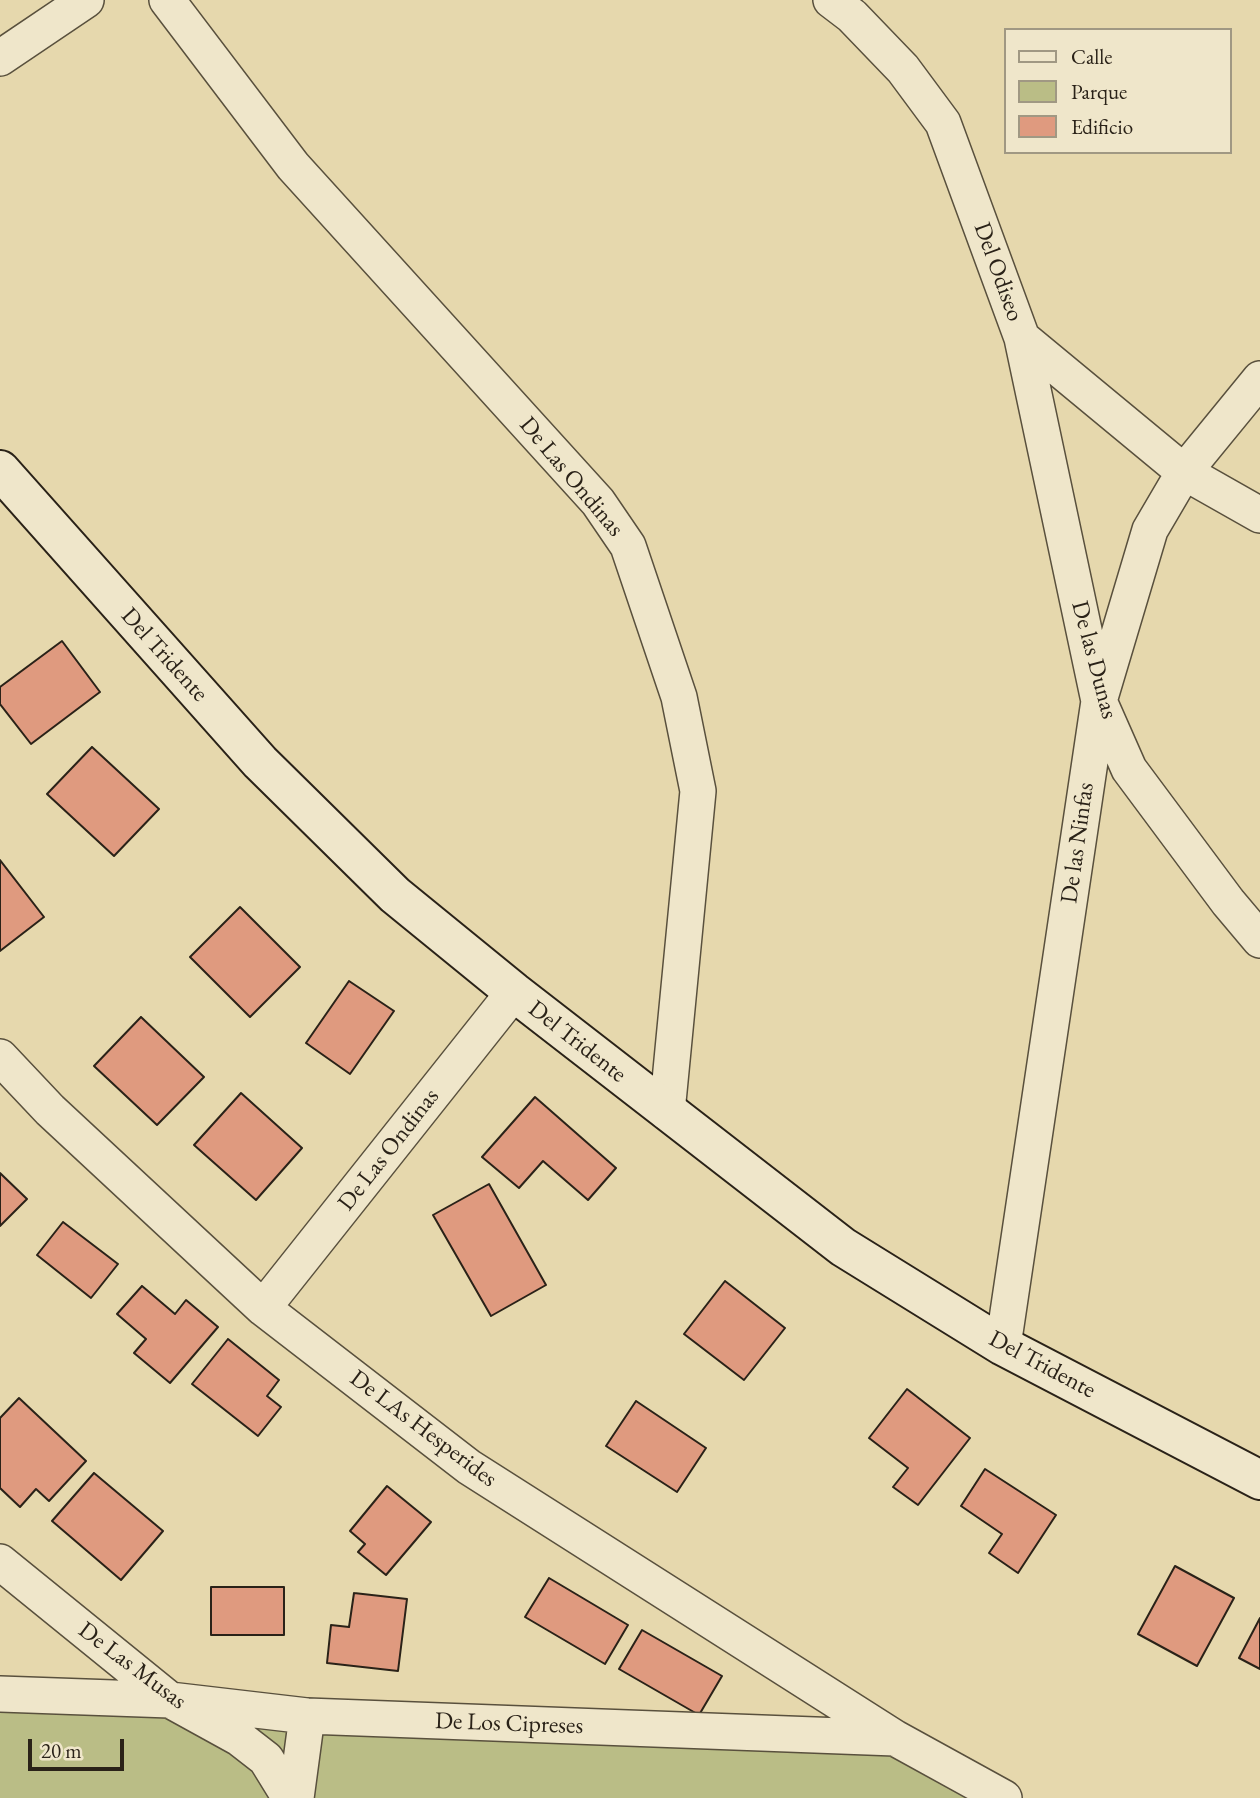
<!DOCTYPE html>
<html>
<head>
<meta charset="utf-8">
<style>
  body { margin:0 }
  #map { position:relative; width:1260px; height:1798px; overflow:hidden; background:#e6d8ad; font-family:"EB Garamond",serif }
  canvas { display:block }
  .legend { position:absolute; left:1004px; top:28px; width:228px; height:126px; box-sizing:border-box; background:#efe6ca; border:2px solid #a09883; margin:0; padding:9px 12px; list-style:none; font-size:21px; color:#2a2218 }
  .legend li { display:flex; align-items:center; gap:14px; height:35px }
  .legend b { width:35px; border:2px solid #a09883 }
  .scale { position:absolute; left:28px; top:1739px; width:96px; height:32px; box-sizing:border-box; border:4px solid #2a2218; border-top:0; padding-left:9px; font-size:21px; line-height:24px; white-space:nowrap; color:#2a2218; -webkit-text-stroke:5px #efe6ca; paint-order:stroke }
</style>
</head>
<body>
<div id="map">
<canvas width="1260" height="1798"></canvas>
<ul class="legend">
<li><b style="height:9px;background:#efe6ca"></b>Calle</li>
<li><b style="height:19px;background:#babd86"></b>Parque</li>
<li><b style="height:19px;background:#df9a7f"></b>Edificio</li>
</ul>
<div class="scale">20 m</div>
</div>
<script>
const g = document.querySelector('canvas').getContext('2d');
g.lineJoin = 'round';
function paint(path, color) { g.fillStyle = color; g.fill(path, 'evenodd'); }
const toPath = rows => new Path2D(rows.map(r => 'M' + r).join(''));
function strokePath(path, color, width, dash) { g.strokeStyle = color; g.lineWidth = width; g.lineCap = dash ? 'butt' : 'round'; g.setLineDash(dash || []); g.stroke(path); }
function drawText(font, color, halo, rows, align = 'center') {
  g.font = font + ' "EB Garamond",serif'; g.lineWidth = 6; g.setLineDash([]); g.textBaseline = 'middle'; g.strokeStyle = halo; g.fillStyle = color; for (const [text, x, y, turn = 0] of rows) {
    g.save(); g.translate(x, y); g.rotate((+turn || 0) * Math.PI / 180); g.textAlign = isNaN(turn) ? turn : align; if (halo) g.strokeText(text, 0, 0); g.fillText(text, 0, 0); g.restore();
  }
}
paint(toPath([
  [0,1695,895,1738,1004,1798,0,1798]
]), '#babd86');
const building = toPath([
  [62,641,100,692,31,744,0,704,0,687,62,641],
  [92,747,159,809,114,856,47,794,92,747],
  [0,860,44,917,0,951,0,860],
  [240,907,300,967,250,1017,190,957,240,907],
  [349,981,394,1011,350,1074,306,1043,349,981],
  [141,1017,204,1077,157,1125,94,1066,141,1017],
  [241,1093,302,1148,256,1200,194,1145,241,1093],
  [535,1097,616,1168,588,1200,543,1161,519,1188,482,1157,535,1097],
  [0,1173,27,1199,0,1226,0,1173],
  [489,1184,546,1285,491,1316,433,1215,489,1184],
  [63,1222,118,1264,91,1298,37,1255,63,1222],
  [725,1281,785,1328,744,1380,684,1334,725,1281],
  [142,1286,175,1314,186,1300,218,1327,170,1383,134,1353,146,1339,117,1314,142,1286],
  [228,1339,279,1380,267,1396,281,1407,258,1436,192,1384,228,1339],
  [907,1389,970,1438,918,1505,893,1487,908,1468,869,1438,907,1389],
  [19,1398,86,1461,49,1501,36,1489,20,1507,0,1488,0,1418,19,1398],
  [636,1401,706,1448,677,1492,606,1446,636,1401],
  [985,1469,1056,1515,1018,1573,989,1553,1002,1534,961,1506,985,1469],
  [94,1473,163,1531,121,1580,52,1521,94,1473],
  [387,1486,431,1522,386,1575,358,1552,365,1544,350,1531,387,1486],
  [1175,1566,1234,1598,1197,1666,1138,1634,1175,1566],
  [549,1578,628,1625,605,1664,525,1617,549,1578],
  [211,1587,284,1587,284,1635,211,1635,211,1587],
  [354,1593,407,1599,398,1671,327,1663,331,1625,349,1627,354,1593],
  [1260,1618,1260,1669,1239,1658,1260,1618],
  [642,1630,722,1676,699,1715,619,1669,642,1630]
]);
paint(building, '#df9a7f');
strokePath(building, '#2a2218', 2);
const street = toPath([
  [167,0,293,166,598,502,628,546,679,697,698,791,667,1112],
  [831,0,852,16,903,69,943,123,1022,338,1184,472,1260,515],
  [0,58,86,0],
  [1022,338,1099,701,1129,769,1228,902,1260,940],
  [0,1057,50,1110,263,1308,469,1467,895,1738],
  [263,1308,514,992],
  [1003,1346,1099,701,1150,530,1184,472,1260,379],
  [0,1562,170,1700,239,1738,266,1759,290,1798],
  [0,1694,170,1700,307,1716,895,1738,1004,1798],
  [296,1798,307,1716]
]);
const secondary = toPath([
  [0,470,260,762,395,895,514,992,843,1247,1003,1346,1260,1480]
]);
strokePath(street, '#59503d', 38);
strokePath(secondary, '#2a2218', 42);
strokePath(street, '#efe6ca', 35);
strokePath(secondary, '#efe6ca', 38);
drawText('24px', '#2a2218', '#efe6ca', [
  ["Del Odiseo",998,272,70],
  ["De Las Ondinas",571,477,50],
  ["Del Tridente",164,655,48],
  ["De las Dunas",1094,660,75],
  ["De las Ninfas",1078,843,-82],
  ["Del Tridente",577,1042,38],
  ["De Las Ondinas",389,1150,-52],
  ["Del Tridente",1042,1365,28],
  ["De LAs Hesperides",423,1429,37],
  ["De Las Musas",132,1666,37],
  ["De Los Cipreses",509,1724,2]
]);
</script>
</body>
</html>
